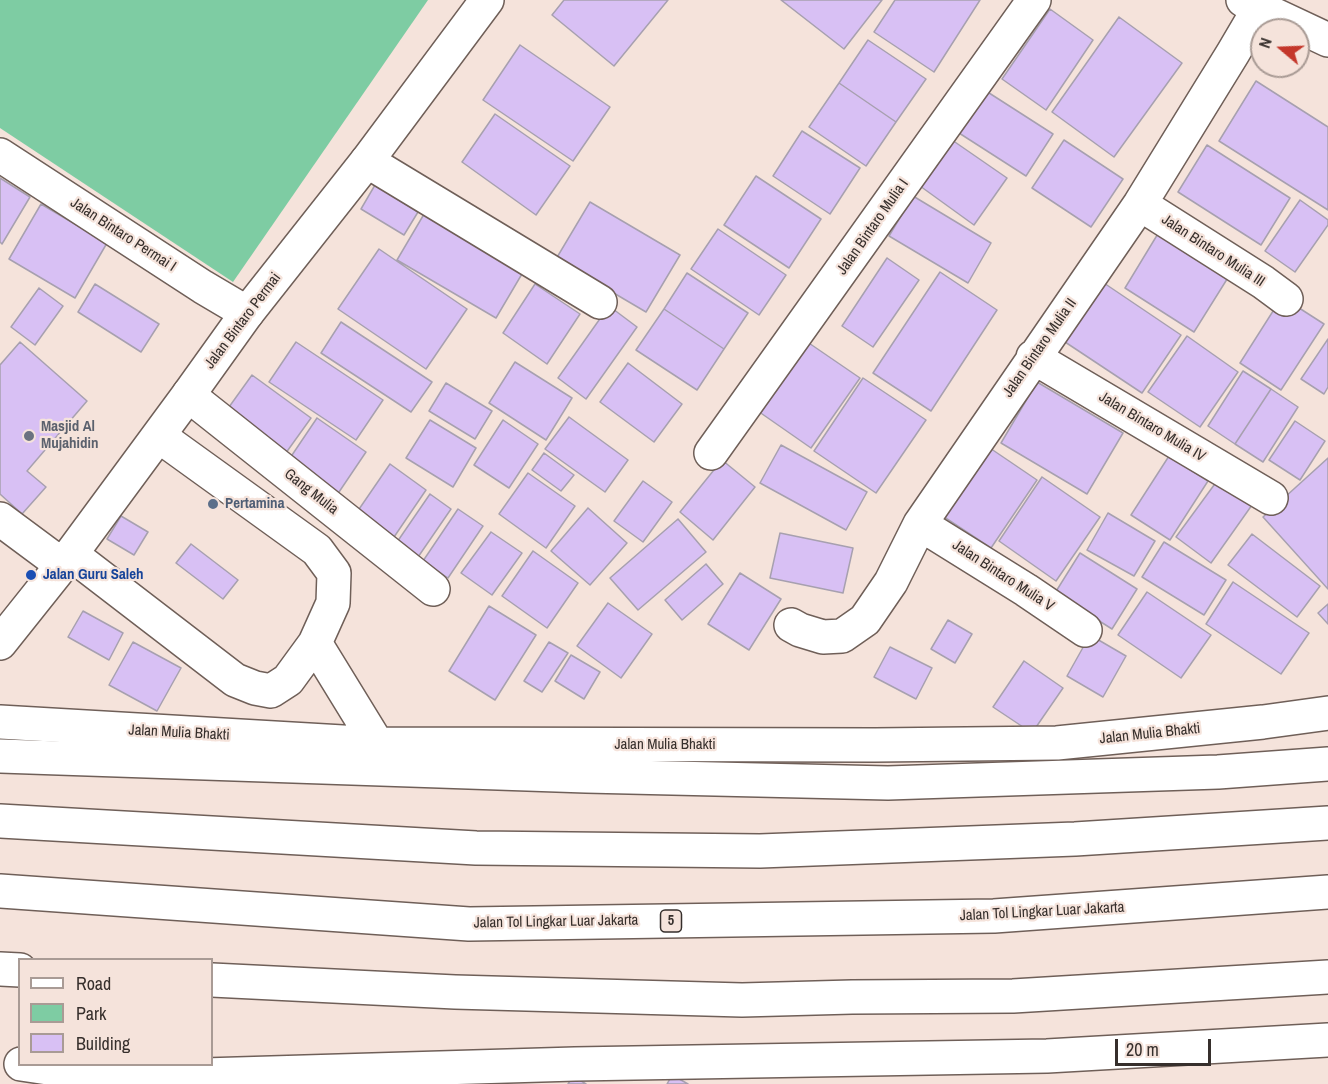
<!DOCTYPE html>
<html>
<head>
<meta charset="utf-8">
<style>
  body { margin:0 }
  #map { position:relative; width:1328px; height:1084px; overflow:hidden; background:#f5e3db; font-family:"Archivo Narrow",sans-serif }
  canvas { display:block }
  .legend { position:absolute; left:18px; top:958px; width:195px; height:108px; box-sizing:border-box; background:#f5e3db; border:2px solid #a99b95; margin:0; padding:8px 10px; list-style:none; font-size:18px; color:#362f2c }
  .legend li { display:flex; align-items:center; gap:12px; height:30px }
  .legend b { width:30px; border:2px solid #a99b95 }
  .north { position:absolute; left:1250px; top:18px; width:60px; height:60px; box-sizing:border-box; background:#f5e3db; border:2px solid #a99b95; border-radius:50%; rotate:289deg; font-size:16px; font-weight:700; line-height:24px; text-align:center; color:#362f2c }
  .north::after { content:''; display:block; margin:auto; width:21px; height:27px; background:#c4372b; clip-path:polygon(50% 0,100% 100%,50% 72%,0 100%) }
  .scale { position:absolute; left:1115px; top:1039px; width:96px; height:27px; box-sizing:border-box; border:3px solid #362f2c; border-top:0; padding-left:8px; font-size:18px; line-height:21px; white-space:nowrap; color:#362f2c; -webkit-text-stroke:4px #f5e3db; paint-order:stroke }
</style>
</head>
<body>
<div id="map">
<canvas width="1328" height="1084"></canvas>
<ul class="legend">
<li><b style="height:8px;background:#fff"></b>Road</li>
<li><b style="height:16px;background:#7ecca3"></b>Park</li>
<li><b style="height:16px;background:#d8c0f4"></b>Building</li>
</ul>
<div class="north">N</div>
<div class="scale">20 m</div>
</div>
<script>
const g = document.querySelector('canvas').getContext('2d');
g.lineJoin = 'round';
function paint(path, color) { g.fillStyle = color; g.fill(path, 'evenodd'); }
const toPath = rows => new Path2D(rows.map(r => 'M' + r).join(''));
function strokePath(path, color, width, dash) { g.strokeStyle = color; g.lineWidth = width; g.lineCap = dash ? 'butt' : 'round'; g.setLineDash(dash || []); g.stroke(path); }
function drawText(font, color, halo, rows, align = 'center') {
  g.font = font + ' "Archivo Narrow",sans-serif'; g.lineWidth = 4.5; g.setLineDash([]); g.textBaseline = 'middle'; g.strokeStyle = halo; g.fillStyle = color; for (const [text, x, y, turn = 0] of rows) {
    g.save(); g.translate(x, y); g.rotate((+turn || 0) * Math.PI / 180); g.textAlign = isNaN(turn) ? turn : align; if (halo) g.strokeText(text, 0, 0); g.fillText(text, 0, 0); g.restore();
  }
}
paint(toPath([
  [0,0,428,0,233,282,0,128]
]), '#7ecca3');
const building = toPath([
  [564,0,668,0,614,66,552,15,564,0],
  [781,0,882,0,844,49,781,0],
  [895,0,980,0,934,72,874,32,895,0],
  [1050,9,1093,40,1046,110,1002,79,1050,9],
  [1119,17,1182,63,1114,157,1052,112,1119,17],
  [868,40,926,79,896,122,839,83,868,40],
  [520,45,610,107,573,161,483,100,520,45],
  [1256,81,1328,127,1328,210,1219,141,1256,81],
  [839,83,896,122,866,166,809,127,839,83],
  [986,91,1053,134,1026,176,959,133,986,91],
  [495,114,570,166,536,215,462,162,495,114],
  [802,131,860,168,830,214,773,176,802,131],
  [952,140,1007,178,974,225,920,186,952,140],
  [1064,140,1123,179,1091,227,1032,188,1064,140],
  [1207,145,1290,198,1261,245,1178,192,1207,145],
  [756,176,821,219,789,268,724,225,756,176],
  [0,178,30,197,2,244,0,242,0,178],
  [375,185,418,212,404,235,361,209,375,185],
  [913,196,991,243,968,283,889,236,913,196],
  [1300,200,1328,220,1328,225,1295,272,1265,251,1300,200],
  [590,202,680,255,646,312,556,259,590,202],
  [41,204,107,243,75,298,9,259,41,204],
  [430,204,529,262,496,318,397,260,430,204],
  [718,229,786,275,759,315,691,269,718,229],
  [1159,232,1229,276,1194,332,1125,288,1159,232],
  [379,249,467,309,426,369,338,309,379,249],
  [887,258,919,280,873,347,842,326,887,258],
  [940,272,997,310,931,411,873,373,940,272],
  [687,273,748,313,724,349,664,309,687,273],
  [1095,277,1181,335,1142,393,1056,336,1095,277],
  [95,284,159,324,141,352,78,312,95,284],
  [535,284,580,314,547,364,503,333,535,284],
  [39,288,63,306,35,345,11,327,39,288],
  [1282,297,1324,324,1281,390,1240,363,1282,297],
  [609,306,637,327,586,399,558,378,609,306],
  [664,309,724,349,697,390,636,350,664,309],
  [341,322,432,382,411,412,321,353,341,322],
  [1187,336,1238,372,1200,427,1148,392,1187,336],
  [803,339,860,378,811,448,755,409,803,339],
  [1328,339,1328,387,1324,394,1301,379,1328,339],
  [20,342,87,401,27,471,46,487,22,514,0,494,0,365,20,342],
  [296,342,383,400,356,440,269,382,296,342],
  [515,362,572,398,546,440,489,403,515,362],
  [628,363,682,404,654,442,600,402,628,363],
  [1243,371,1271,389,1235,444,1208,426,1243,371],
  [252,375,311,418,283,457,224,414,252,375],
  [863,378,926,420,876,493,814,451,863,378],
  [1037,382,1123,433,1087,494,1001,443,1037,382],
  [446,383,492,411,475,439,429,411,446,383],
  [1271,389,1298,407,1263,462,1235,444,1271,389],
  [569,417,628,460,605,492,545,449,569,417],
  [317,418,366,452,337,495,288,461,317,418],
  [430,420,476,448,453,487,406,458,430,420],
  [503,420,538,444,509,488,474,465,503,420],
  [1295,421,1325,441,1300,480,1269,460,1295,421],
  [981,442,1037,480,991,548,935,511,981,442],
  [781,445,867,492,846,530,760,483,781,445],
  [544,453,574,475,561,491,532,470,544,453],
  [1169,456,1208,481,1170,540,1131,515,1169,456],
  [1328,458,1328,589,1263,517,1328,458],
  [722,460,755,487,713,540,680,512,722,460],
  [390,464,426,490,392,540,355,515,390,464],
  [528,473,575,506,546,548,499,514,528,473],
  [1042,477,1100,517,1056,581,999,541,1042,477],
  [643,481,672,502,643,542,614,521,643,481],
  [1217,481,1252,505,1211,563,1176,537,1217,481],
  [430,494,451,509,416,560,395,545,430,494],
  [588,508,627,543,590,585,551,551,588,508],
  [458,509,483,526,448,578,423,561,458,509],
  [1108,513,1155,541,1134,576,1087,550,1108,513],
  [121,516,148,532,134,555,107,539,121,516],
  [678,519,706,552,638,610,610,578,678,519],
  [491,532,522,553,492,595,461,573,491,532],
  [780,533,853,548,843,593,770,578,780,533],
  [1252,534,1320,586,1297,617,1228,565,1252,534],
  [1164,542,1226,580,1204,615,1142,577,1164,542],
  [191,544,238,580,223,599,176,563,191,544],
  [533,551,578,583,547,628,502,596,533,551],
  [1080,553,1137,589,1112,629,1055,593,1080,553],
  [706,564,723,584,682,620,665,600,706,564],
  [740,573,781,599,749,650,708,624,740,573],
  [1233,582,1309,633,1281,674,1206,624,1233,582],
  [1147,592,1211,635,1181,678,1118,635,1147,592],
  [608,603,652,634,621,678,577,646,608,603],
  [1328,604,1328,624,1318,613,1328,604],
  [489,606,536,635,495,700,449,671,489,606],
  [83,611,123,633,109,660,68,637,83,611],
  [948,620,972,634,955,663,931,649,948,620],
  [1090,635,1126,656,1103,697,1067,676,1090,635],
  [133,642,181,668,157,711,109,685,133,642],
  [549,642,568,653,542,692,524,681,549,642],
  [890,647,932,668,916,699,874,677,890,647],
  [571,655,600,672,584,699,555,681,571,655],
  [1024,661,1063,688,1032,733,993,707,1024,661],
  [672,1075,688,1084,667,1084,672,1075],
  [573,1076,586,1084,568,1084,573,1076]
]);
paint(building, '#d8c0f4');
strokePath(building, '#a7a0af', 1.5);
const minor = toPath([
  [0,155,203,287,247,313],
  [367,161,600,302],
  [1140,204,1263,282,1286,299],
  [1033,357,1271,498],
  [189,394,202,406,433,589],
  [711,453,1034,0],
  [0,519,62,565],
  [920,524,1026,590,1085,630],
  [71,554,235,680,255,688,271,691,288,680,315,643,333,603,334,573,317,550,159,436],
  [791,625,800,630,823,637,842,636,865,620,891,582,920,524,1140,204,1233,53,1260,7],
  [315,643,377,744],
  [0,722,377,744,875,745,1057,743,1263,722,1328,713],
  [21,1064,62,1070,170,1076,575,1064,1047,1056,1328,1040]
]);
const major = toPath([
  [1243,0,1328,40],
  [0,643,71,554,189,394,247,313,367,161,487,0]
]);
const highway = toPath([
  [0,756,586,776,888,783,1218,772,1328,764],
  [0,821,476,848,760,851,1075,839,1328,823],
  [0,891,469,924,994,916,1328,892],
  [0,969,20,970],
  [212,980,455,992,742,1000,852,997,1013,996,1328,977]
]);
strokePath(minor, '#6f5f58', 36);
strokePath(major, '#6f5f58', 36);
strokePath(highway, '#6f5f58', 36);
strokePath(minor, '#fff', 33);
strokePath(major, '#fff', 33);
strokePath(highway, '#fff', 33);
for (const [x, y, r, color] of [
  [29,436,6,"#6b7280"],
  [213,504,6,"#5c6f8a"],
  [31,575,6,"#1a4fb4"]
]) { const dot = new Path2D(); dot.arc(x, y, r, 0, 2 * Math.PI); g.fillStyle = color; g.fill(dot); strokePath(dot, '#f5e3db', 2); }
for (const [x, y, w] of [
  [671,921,21]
]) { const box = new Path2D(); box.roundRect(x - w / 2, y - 11, w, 22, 4.5); g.fillStyle = '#f5e3db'; g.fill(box); strokePath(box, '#362f2c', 1.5); }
drawText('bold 14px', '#362f2c', null, [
  ["5",671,921]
]);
drawText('15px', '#362f2c', '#f5e3db', [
  ["Jalan Bintaro Mulia I",873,227,-55],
  ["Jalan Bintaro Permai I",123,235,33],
  ["Jalan Bintaro Mulia III",1213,251,33],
  ["Jalan Bintaro Permai",243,321,-53],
  ["Jalan Bintaro Mulia II",1040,348,-55],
  ["Jalan Bintaro Mulia IV",1152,427,31],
  ["Gang Mulia",311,492,38],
  ["Jalan Bintaro Mulia V",1003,576,33],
  ["Jalan Mulia Bhakti",179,733,3],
  ["Jalan Mulia Bhakti",1150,734,-6],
  ["Jalan Mulia Bhakti",665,745],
  ["Jalan Tol Lingkar Luar Jakarta",1042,912,-3],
  ["Jalan Tol Lingkar Luar Jakarta",556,922,-1]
]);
drawText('bold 15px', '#5b616d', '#f5e3db', [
  ["Masjid Al",41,427],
  ["Mujahidin",41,444]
], 'left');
drawText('bold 15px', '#4e5e75', '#f5e3db', [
  ["Pertamina",225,504]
], 'left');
drawText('bold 15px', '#164399', '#f5e3db', [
  ["Jalan Guru Saleh",43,575]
], 'left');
</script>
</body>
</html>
